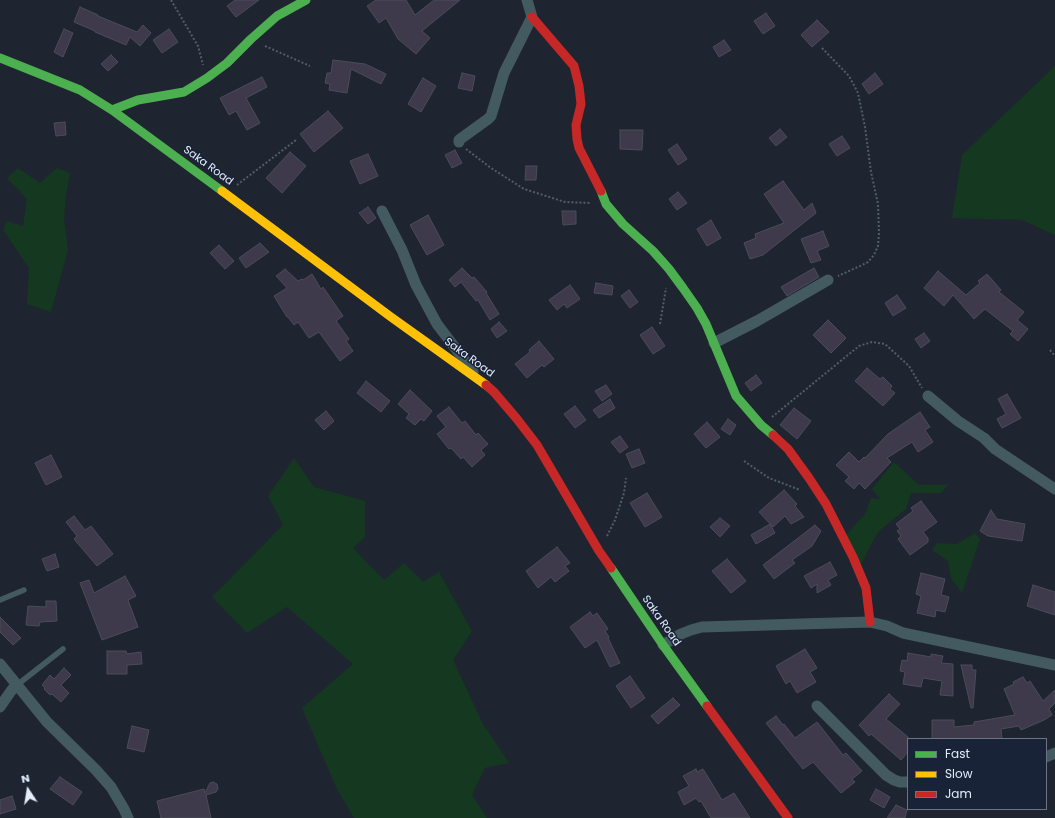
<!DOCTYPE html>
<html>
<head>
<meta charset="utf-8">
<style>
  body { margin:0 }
  #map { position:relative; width:1055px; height:818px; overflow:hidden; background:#1f2530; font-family:Poppins,sans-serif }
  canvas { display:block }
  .legend { position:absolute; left:907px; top:738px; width:140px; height:72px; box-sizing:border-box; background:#182337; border:1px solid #6a7485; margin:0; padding:5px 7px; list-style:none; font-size:12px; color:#e5edfb }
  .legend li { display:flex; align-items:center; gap:8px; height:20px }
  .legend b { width:20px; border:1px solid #6a7485 }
  .north { position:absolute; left:8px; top:770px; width:40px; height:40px; -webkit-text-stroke:3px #182337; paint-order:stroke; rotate:348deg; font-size:11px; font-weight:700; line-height:16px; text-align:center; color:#e5edfb }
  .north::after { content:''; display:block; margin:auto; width:14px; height:18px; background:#e5edfb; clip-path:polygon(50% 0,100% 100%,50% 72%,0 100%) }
</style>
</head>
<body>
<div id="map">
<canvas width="1055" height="818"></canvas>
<ul class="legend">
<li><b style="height:5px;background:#4caf50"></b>Fast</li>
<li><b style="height:5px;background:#ffc107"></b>Slow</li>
<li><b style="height:5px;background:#c62828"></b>Jam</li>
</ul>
<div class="north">N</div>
</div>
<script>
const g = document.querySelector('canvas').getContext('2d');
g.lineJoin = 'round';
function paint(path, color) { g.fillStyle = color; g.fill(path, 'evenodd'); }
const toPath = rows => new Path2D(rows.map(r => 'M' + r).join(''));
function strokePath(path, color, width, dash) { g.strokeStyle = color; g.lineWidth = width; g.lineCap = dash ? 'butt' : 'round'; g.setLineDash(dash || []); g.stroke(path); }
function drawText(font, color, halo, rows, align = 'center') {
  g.font = font + ' Poppins,sans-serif'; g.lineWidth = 3; g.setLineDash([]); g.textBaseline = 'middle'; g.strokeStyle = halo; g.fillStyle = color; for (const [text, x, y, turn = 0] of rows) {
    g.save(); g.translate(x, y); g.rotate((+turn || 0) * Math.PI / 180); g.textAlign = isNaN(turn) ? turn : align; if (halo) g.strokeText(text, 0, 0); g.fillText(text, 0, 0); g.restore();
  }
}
paint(toPath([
  [1055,66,1055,235,1022,220,952,218,962,155],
  [18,168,40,183,57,168,70,173,66,195,64,218,68,250,51,312,27,304,29,268,3,230,7,221,23,226,27,199,7,178],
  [294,458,314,487,365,501,365,537,353,548,384,580,404,563,423,582,439,572,472,631,453,660,483,724,509,763,485,768,472,795,487,818,354,818,336,787,302,708,353,664,287,607,247,633,212,597,283,525,268,496],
  [894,462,919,485,949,484,941,493,911,493,906,509,878,532,859,568,845,536,865,514,871,498,880,499,872,489],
  [975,533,980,539,962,593,951,578,948,561,932,550,937,543,957,544]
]), '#143820');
const building = toPath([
  [235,0,259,0,236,17,227,6,235,0],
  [376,0,406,0,415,15,434,0,460,0,422,31,430,38,416,54,398,39,386,18,379,23,367,6,376,0],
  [80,7,98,15,98,16,137,32,143,25,151,33,140,46,130,37,126,45,95,32,95,31,74,22,80,7],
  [766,13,775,26,763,34,754,21,766,13],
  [817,20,829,32,812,47,801,35,817,20],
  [64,29,73,33,63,57,54,52,64,29],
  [169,29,178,42,162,53,153,40,169,29],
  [724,40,731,50,719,57,713,47,724,40],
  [111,55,118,62,108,71,101,64,111,55],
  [333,60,365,64,386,74,381,84,351,69,347,93,329,90,330,84,325,83,327,73,331,73,333,60],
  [462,73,475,76,472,91,458,88,462,73],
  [875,73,883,84,869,94,862,84,875,73],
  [262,77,267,87,246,98,260,123,247,130,236,111,229,115,220,98,262,77],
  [423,78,436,86,421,112,408,104,423,78],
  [328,111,343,128,314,152,300,134,328,111],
  [65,122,66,135,56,136,54,123,65,122],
  [780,129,787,137,776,146,769,138,780,129],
  [620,130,643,130,642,150,620,149,620,130],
  [842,136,850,148,837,156,829,144,842,136],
  [677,144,687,159,678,165,668,150,677,144],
  [455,150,462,163,452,168,445,155,455,150],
  [290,152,306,166,282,193,266,178,290,152],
  [368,154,378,176,360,184,350,161,368,154],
  [526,166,537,166,536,180,525,180,526,166],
  [783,181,804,210,812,203,816,213,763,255,750,259,744,243,756,238,755,234,784,223,764,194,783,181],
  [678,192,687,203,677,210,669,199,678,192],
  [368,207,376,218,368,224,359,213,368,207],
  [562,211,576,211,576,224,563,225,562,211],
  [428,215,444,245,427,255,410,225,428,215],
  [711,220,721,238,707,246,697,229,711,220],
  [823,231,829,246,817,251,821,260,811,263,801,239,823,231],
  [260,243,269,252,246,268,239,258,260,243],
  [219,245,234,261,225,269,210,253,219,245],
  [462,268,472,278,474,277,487,292,486,293,499,314,490,320,478,300,476,301,461,282,455,287,449,280,462,268],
  [814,268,819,277,787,296,781,287,814,268],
  [285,269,298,281,302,279,303,280,312,274,321,289,323,287,343,316,336,321,349,339,346,341,353,351,340,361,319,332,309,338,298,322,294,325,288,317,287,317,274,296,287,288,276,276,285,269],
  [938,271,966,295,980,283,978,281,987,274,1001,290,999,292,1024,312,1017,320,1028,329,1018,341,1010,334,1013,331,985,309,974,319,953,295,944,306,924,288,938,271],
  [596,283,613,286,612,295,594,293,596,283],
  [570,285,580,299,567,308,564,304,557,310,549,300,570,285],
  [629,290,638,302,630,308,621,296,629,290],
  [897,295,906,308,893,316,885,303,897,295],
  [828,320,846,338,831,353,813,335,828,320],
  [499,322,507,331,497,338,491,329,499,322],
  [652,327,665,346,653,354,640,335,652,327],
  [924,333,930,341,921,348,915,339,924,333],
  [539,341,554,359,544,367,542,365,527,378,515,364,530,352,529,350,539,341],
  [867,368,880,379,883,377,892,386,890,389,895,393,883,406,855,381,867,368],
  [756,375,762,383,751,391,745,383,756,375],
  [366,381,390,401,381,412,357,393,366,381],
  [606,385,612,394,602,401,595,391,606,385],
  [410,390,432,411,424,421,421,419,415,425,406,418,409,414,398,404,410,390],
  [1007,394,1021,418,1002,428,997,419,1006,414,998,399,1007,394],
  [610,399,615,408,599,418,593,410,610,399],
  [575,406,586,420,575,428,564,414,575,406],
  [449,407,462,423,465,421,476,435,478,433,488,444,481,450,485,455,472,467,463,457,461,459,451,448,449,449,437,434,446,427,437,416,449,407],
  [794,408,811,421,797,439,780,425,794,408],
  [326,411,334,421,324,430,315,420,326,411],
  [920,412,930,427,925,430,933,442,918,452,912,442,887,458,891,462,865,489,859,483,854,489,845,481,849,477,836,465,849,452,859,462,864,457,865,458,888,434,920,412],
  [728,419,736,425,730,435,721,429,728,419],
  [707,422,720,437,706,448,694,434,707,422],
  [620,436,628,447,620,453,611,442,620,436],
  [639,449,645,463,632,468,626,454,639,449],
  [51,455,62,477,46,485,35,463,51,455],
  [784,490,797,504,795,506,804,517,791,524,785,516,773,527,759,512,784,490],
  [647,493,662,517,645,527,630,503,647,493],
  [921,501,937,522,923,532,928,538,928,542,910,555,898,539,901,536,897,531,900,529,896,524,913,511,911,508,921,501],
  [991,510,997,519,1025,524,1022,541,988,536,980,531,991,510],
  [74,516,85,530,91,526,113,554,97,566,74,539,77,536,66,522,74,516],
  [720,518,730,526,720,537,710,527,720,518],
  [770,524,775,533,756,544,751,535,770,524],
  [815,525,821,531,812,546,792,560,795,563,774,579,763,565,815,525],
  [557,547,570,563,565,566,569,571,555,582,551,577,538,588,526,571,557,547],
  [55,554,59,567,47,571,42,559,55,554],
  [727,559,746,581,731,593,712,571,727,559],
  [830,562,837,575,828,580,831,585,817,593,817,584,811,588,804,576,830,562],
  [921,573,945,579,941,595,949,597,945,612,936,610,935,617,917,613,921,596,916,594,921,573],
  [125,576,136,596,128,600,138,627,102,640,80,583,89,580,94,593,125,576],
  [1033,585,1055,592,1055,615,1027,606,1033,585],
  [46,601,56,601,57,621,40,622,39,626,26,625,28,606,46,607,46,601],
  [590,612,593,616,597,613,608,629,605,631,609,637,608,638,620,663,610,667,597,640,585,648,570,627,590,612],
  [0,617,21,638,13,645,0,632,0,617],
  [805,649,817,668,810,672,816,682,797,693,790,681,786,684,776,666,805,649],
  [107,651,126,651,127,654,141,652,142,664,127,665,127,674,107,674,107,651],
  [908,653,931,657,931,654,943,656,941,663,953,664,953,696,940,695,942,681,923,678,921,687,903,684,905,672,900,671,902,660,907,661,908,653],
  [961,665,972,665,972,670,976,670,973,708,971,708,961,665],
  [64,668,71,675,61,685,69,693,61,702,52,694,50,695,44,689,45,688,42,685,50,675,54,679,64,668],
  [630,676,645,698,631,708,616,686,630,676],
  [1023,677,1027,683,1030,681,1043,701,1055,690,1055,703,1049,709,1052,715,1044,720,1021,730,1019,726,1001,729,1002,739,932,739,932,720,954,720,954,727,974,725,974,722,1015,715,1004,689,1014,684,1013,682,1023,677],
  [889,694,900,704,886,719,908,737,908,752,901,760,871,734,869,736,859,725,889,694],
  [673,698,680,705,658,724,651,716,673,698],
  [776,716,783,725,784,724,795,738,817,722,843,755,846,753,862,771,852,779,855,782,841,793,813,762,803,769,766,723,776,716],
  [132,726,149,730,144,752,127,748,132,726],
  [696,769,697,772,703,769,722,800,734,793,750,818,711,818,701,801,699,802,696,798,684,805,678,792,689,786,683,776,696,769],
  [60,777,82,792,73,805,50,789,60,777],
  [213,782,217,784,218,789,216,792,206,795,211,818,161,818,157,801,204,789,205,793,210,783,213,782],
  [876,789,890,797,884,808,870,800,876,789],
  [12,796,16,809,0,814,0,800,12,796],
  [896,805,907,810,905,818,887,818,896,805]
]);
paint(building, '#3e3a4c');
strokePath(building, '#4b4c57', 1);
strokePath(toPath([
  [171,0,198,46,203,65],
  [265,46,310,66],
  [822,48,849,76,858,93,865,127,871,172,878,204,879,233,878,246,874,255,868,262,860,266,838,276],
  [466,149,491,168,524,189,565,202,591,203],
  [237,185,296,140],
  [660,324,666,288],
  [1050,350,1055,356],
  [772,417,859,346,872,342,885,344,909,366,922,388],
  [744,461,769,478,800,490],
  [607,536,615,520,624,493,626,478]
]), '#4f5f66', 2, [2, 2]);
strokePath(toPath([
  [0,600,24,590],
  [17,685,63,649]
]), '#435b60', 5.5);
strokePath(toPath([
  [459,142,459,140,488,119,491,116,504,73,532,17,527,0],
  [382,211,402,250,416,285,437,324,465,361,473,372],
  [714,343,757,321,828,280],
  [928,396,958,421,984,438,995,449,1055,489],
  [663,645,681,634,691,630,702,627,801,624,870,622,887,626,903,633,1055,665],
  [0,664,47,722,96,770,111,787,124,809,128,818],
  [817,706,886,775,894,780,900,782,908,782],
  [0,707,11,691,16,685],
  [1046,757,1055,753]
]), '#435b60', 11);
strokePath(toPath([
  [0,58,80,90,112,110,222,191],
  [112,110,138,100,184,92,207,78,227,63,251,39,277,16,306,0],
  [601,191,606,204,623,224,653,251,669,269,683,288,697,308,706,324,736,396,761,425,773,435],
  [611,568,663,645,707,706]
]), '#4caf50', 9);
strokePath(toPath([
  [222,191,391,317,486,385]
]), '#ffc107', 9);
strokePath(toPath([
  [532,17,574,66,579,86,581,104,576,125,577,139,579,148,601,191],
  [486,385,494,392,517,419,537,445,599,551,611,568],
  [773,435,788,449,809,478,826,504,853,557,866,588,870,622],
  [707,706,788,818]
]), '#c62828', 9);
drawText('11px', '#e5edfb', '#182337', [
  ["Saka Road",208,166,36],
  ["Saka Road",469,358,36],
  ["Saka Road",661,621,55]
]);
</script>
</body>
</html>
